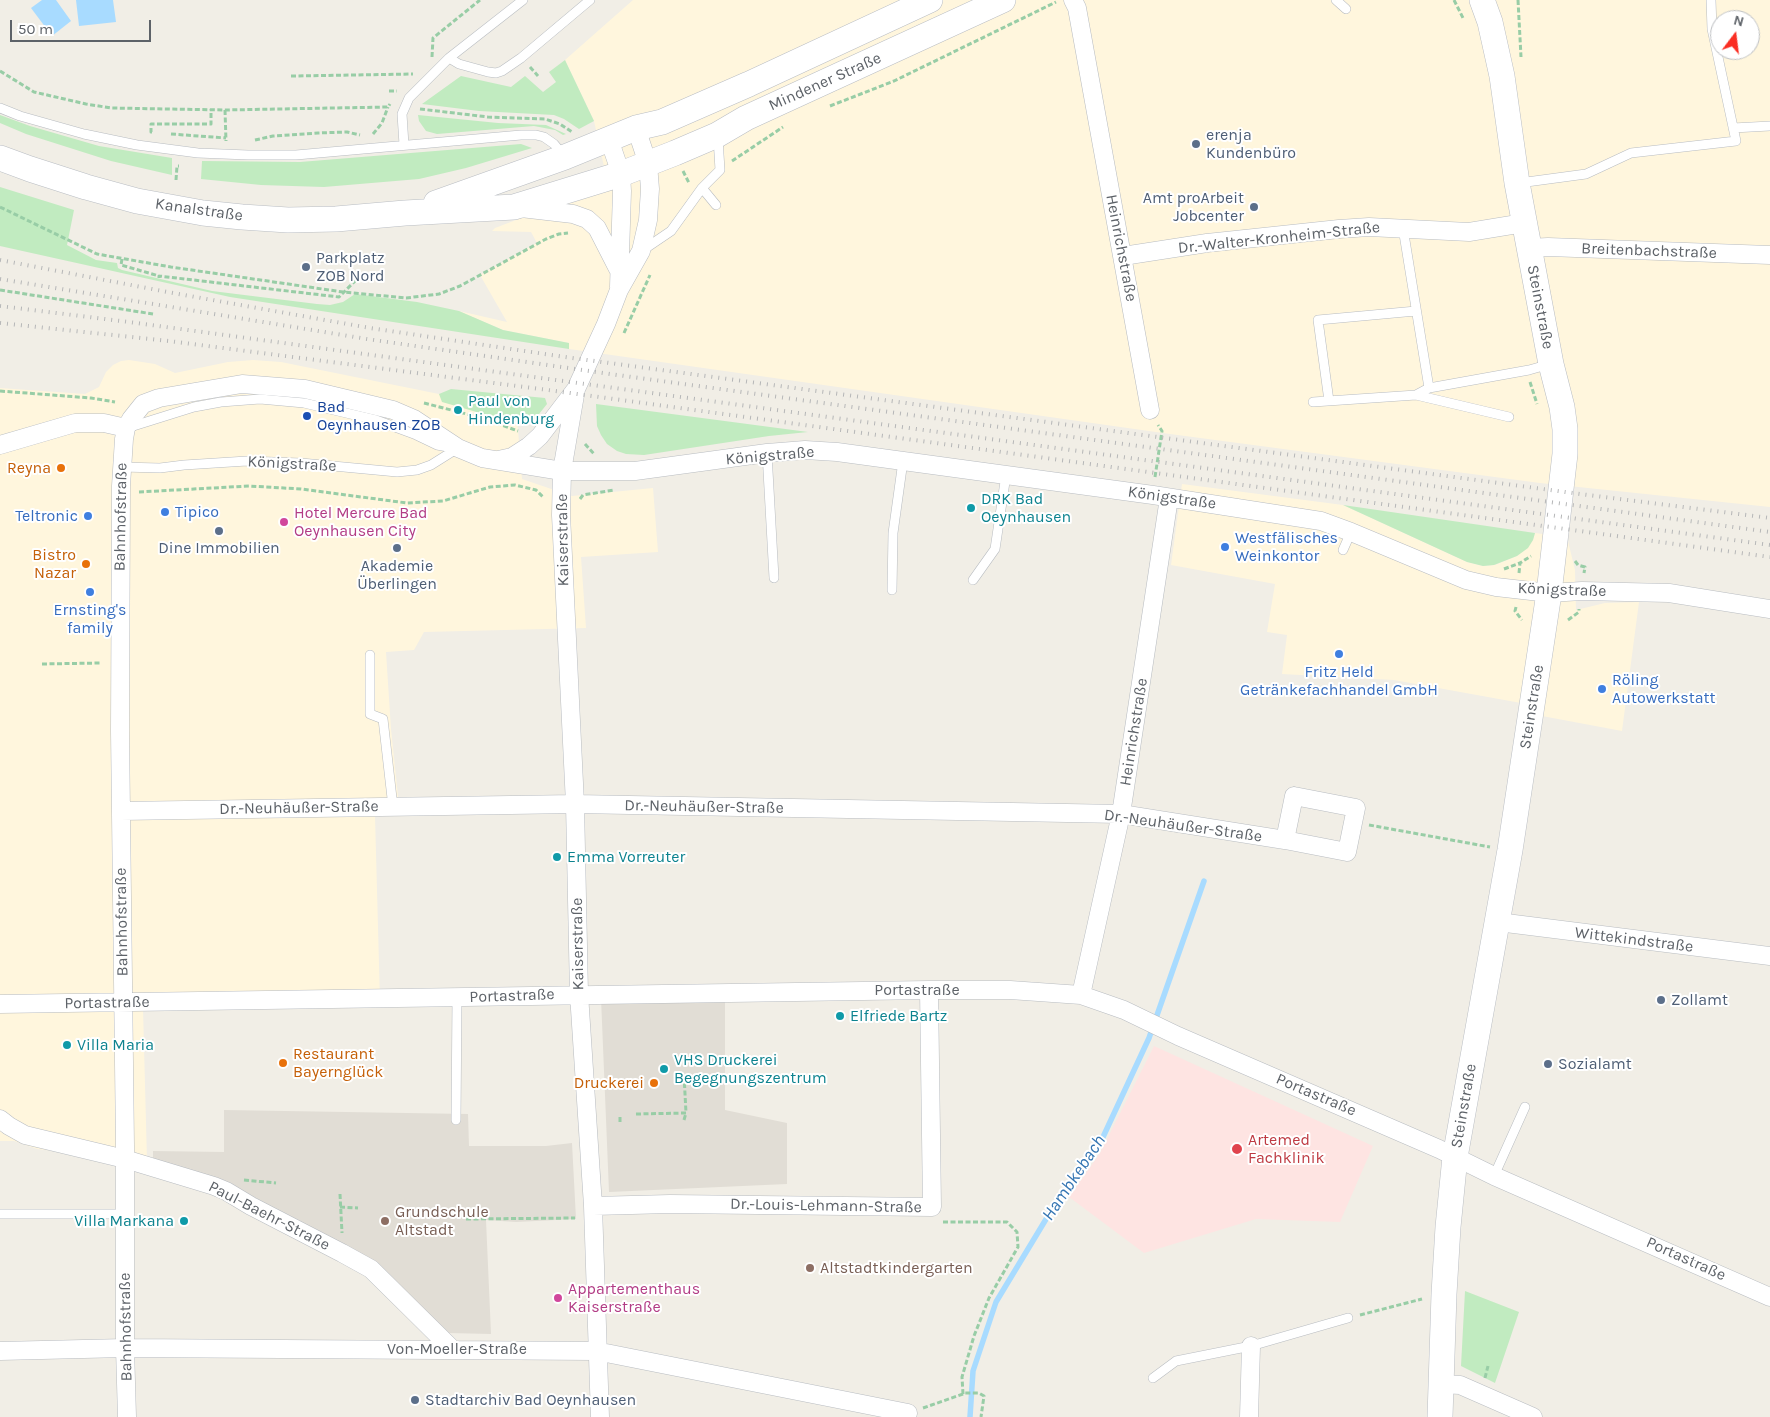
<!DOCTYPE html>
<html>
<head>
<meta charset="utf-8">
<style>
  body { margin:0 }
  #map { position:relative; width:1770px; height:1417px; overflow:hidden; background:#f1eee6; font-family:Karla,sans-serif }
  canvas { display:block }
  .north { position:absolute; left:1710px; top:10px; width:50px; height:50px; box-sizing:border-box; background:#fff; border:1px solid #bec0c3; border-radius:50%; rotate:15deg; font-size:14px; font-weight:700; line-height:20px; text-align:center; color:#5d6268 }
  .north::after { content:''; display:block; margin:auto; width:18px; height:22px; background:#fa2e23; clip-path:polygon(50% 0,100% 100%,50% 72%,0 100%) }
  .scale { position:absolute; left:10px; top:20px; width:141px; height:22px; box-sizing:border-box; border:2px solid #5d6268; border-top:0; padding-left:6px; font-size:15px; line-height:18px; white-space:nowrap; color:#5d6268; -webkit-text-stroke:4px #fff; paint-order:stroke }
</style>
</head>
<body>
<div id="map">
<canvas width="1770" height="1417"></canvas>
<div class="north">N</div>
<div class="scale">50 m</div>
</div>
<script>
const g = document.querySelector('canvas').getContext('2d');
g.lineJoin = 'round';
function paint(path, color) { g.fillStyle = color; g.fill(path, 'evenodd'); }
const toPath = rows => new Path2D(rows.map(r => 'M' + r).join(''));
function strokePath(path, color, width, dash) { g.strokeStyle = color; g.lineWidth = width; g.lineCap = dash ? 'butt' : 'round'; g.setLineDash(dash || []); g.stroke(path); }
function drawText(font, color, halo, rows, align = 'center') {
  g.font = font + ' Karla,sans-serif'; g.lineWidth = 4; g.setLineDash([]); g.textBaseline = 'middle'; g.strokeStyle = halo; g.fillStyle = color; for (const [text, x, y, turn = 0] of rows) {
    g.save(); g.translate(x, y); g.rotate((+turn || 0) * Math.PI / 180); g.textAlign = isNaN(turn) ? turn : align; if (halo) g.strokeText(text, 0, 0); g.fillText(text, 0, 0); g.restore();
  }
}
paint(toPath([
  [633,0,1770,0,1770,507,1540,483,1170,434,569,349,569,343,503,330,459,311,507,322,480,275,537,243,531,232,492,231,495,228,608,185,594,121,565,60],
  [1720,20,1750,20,1750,50,1720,50],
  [129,360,155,364,175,373,228,362,253,360,281,362,439,394,516,405,522,479,572,496,653,488,658,552,581,557,586,628,424,632,414,650,386,652,391,729,400,815,375,816,380,1001,143,1008,147,1161,37,1149,14,1141,0,1141,0,388,85,394,99,387,106,372,113,365,121,361],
  [1182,484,1343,505,1467,562,1483,566,1495,565,1517,556,1533,540,1535,533,1567,537,1575,570,1576,610,1605,603,1639,602,1622,731,1542,716,1543,707,1394,680,1282,674,1287,635,1267,632,1275,584,1171,565]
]), '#fff6dd');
paint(toPath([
  [725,997,725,1110,787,1123,787,1184,609,1192,601,998],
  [224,1110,468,1114,469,1146,546,1146,572,1143,576,1219,516,1222,486,1220,491,1334,448,1333,371,1268,153,1161,153,1151,224,1152]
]), '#e1ddd5');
paint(toPath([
  [1154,1046,1373,1146,1340,1222,1256,1219,1144,1253,1069,1197,1100,1153]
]), '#fee4e2');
paint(toPath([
  [565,60,594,121,579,129,564,119,554,115,479,111,422,104,461,76,511,87,525,76,543,92,556,82,549,72],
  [0,115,30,126,99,146,172,158,172,175,111,161,26,134,0,123],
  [418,115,498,123,546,125,566,134,563,135,555,130,534,126,437,134,426,131,419,121],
  [521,144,532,148,466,168,419,179,324,187,261,185,201,179,202,161,300,162],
  [0,187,74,210,67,245,96,260,117,263,118,268,122,270,212,291,317,304,330,305,343,302,355,294,417,302,459,311,503,330,569,343,569,349,230,297,0,246],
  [451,389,545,398,547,404,535,419,520,422,504,420,442,402,439,394],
  [596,404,808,432,769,436,644,455,626,454,617,451,607,444,601,435,597,426],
  [1343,505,1535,533,1533,540,1528,548,1517,556,1494,565,1483,566,1467,562],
  [1465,1291,1519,1312,1495,1383,1461,1366]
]), '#c1ebc0');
paint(toPath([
  [42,0,56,0,71,21,52,36,31,8],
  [76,0,113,0,116,22,79,26]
]), '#a8dbff');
strokePath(toPath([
  [970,1417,973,1371,996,1302,1060,1196,1097,1150,1149,1038,1204,881]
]), '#a8dbff', 5.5);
const lane = toPath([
  [1336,0,1346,9],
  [449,58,459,64,488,72,496,73,502,71,521,58,590,0],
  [0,108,20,116,84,134,137,145,198,153,248,155,296,155,521,135,536,135,544,137,554,144,563,155],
  [1733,128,1770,126],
  [404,145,402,114,409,98,449,58,523,0],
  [1519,183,1586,174,1631,153,1736,141,1712,29,1711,0],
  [702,188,716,205],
  [1403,228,1429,388],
  [643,250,671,231,702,188,720,170,718,138],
  [1416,395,1509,417],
  [1329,401,1318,320,1416,311],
  [1313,402,1416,395,1429,388,1529,370,1550,364],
  [127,428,194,407,221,402,260,399,304,403,376,420,414,434,437,445,448,447],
  [767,453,774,578],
  [121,467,160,468,184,465,247,461,301,463,397,472,417,470,431,465,458,448],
  [1343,550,1351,532],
  [973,580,995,549,1006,475],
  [892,590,893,533,903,461],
  [370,655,370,714,383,719,393,807],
  [456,1120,457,998],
  [1494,1176,1525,1107],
  [0,1214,125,1214],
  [1153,1378,1176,1361,1251,1346,1348,1318]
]);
const street = toPath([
  [1073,0,1077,8,1150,410],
  [609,139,621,174,622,191,619,287],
  [521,208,573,214,587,219,597,228,618,269],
  [1529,248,1548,247,1770,255],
  [1123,256,1207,243,1339,229,1369,227,1469,232,1524,223],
  [576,389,562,471,561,515,575,804,579,994,593,1206,600,1417],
  [0,445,75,423,104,423,126,428],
  [498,460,512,457,529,446,540,436,576,389,606,324,619,290,641,251,648,220,650,189,648,164,636,128],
  [1294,796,1356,808,1347,852,1285,840,1294,796],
  [121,811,575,804,1121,814,1285,840],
  [1498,922,1770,956],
  [1081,995,1121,814,1169,498],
  [0,1004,929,990,1010,990,1081,995,1124,1010,1178,1036,1439,1149,1494,1176,1770,1297],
  [0,1119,9,1126,25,1135,125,1159,214,1186,226,1191,251,1206,342,1253,371,1269,452,1349],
  [593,1206,670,1204,932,1207,929,990],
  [0,1351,125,1348,596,1351,908,1413],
  [1441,1384,1460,1385,1533,1417],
  [127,1417,125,1348,125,1146,120,731,121,486,124,439,126,428,131,419,143,404,159,398,242,384,305,389,393,410,414,419,458,448,482,458,562,471,635,471,767,453,805,450,837,452,1153,495,1321,521,1351,532,1466,580,1496,587,1549,593,1582,591,1669,593,1770,609],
  [1249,1417,1251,1346]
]);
const secondary = toPath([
  [0,158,30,169,86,187,137,201,203,213,242,217,288,220,336,219,405,213,514,207,621,174,675,153,717,135,746,118,1003,0],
  [436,203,565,157,636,128,662,122,749,84,930,0],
  [1440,1417,1444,1294,1448,1227,1455,1157,1510,850,1549,593,1565,454,1565,429,1562,407,1551,364,1517,183,1502,76,1490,22,1482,0]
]);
strokePath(lane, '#b8bcc1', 10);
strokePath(street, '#b8bcc1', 19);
strokePath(secondary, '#b9bdc3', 26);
strokePath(toPath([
  [1454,0,1464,20],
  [1518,0,1521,57],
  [432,57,433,38,480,0],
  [530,67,538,76],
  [0,71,34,92,86,104,111,108,225,110,388,107,390,104],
  [291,76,413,74],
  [389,91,397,91],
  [830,106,894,81,1056,2],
  [420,109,488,117,545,119,560,124,572,132],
  [225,110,226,141],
  [152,132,151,132,151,124,211,124,211,109],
  [171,134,226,138],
  [373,134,382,123,388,107],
  [255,140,273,136,318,133,347,132,360,135],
  [732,161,783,127],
  [683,171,689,183],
  [176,180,177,166,179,166],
  [0,207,97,254,171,267,343,292,406,298,439,294,460,286,546,239,559,234,568,233],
  [122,259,121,265,159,276],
  [159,278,159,276,339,297,357,279],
  [0,290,153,314],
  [624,333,650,275],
  [1530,382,1537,404],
  [0,391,91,398,115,402],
  [424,403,482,418,518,431],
  [585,444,594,454],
  [1155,477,1162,431,1158,425],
  [139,492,249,486,301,489,407,503,443,501,490,487,515,485,536,490,543,497],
  [580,499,583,495,614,490],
  [1575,561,1578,565,1585,567,1584,573],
  [1504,569,1520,563],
  [1519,573,1520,563,1531,556],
  [1516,607,1515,611,1522,620],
  [1568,620,1579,612,1579,609],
  [42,664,101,663],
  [1369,825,1490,847],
  [636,1114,686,1113,684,1075],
  [620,1117,620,1123],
  [684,1120,686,1113],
  [244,1180,276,1183],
  [340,1194,342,1233],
  [340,1207,358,1208],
  [466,1219,575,1218],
  [943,1222,1007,1222,1017,1232,1018,1247,989,1298,974,1336,962,1377,963,1394,965,1393,979,1393,984,1396,981,1417],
  [1360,1315,1422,1299],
  [1485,1378,1488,1366],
  [923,1408,963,1394]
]), '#98cda6', 3, [5, 2.5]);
strokePath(lane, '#fff', 9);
strokePath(street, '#fff', 18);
strokePath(secondary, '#fff', 25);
strokePath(toPath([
  [0,260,173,293,370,328,565,357,1580,494,1770,518],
  [0,279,367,339,610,374,1770,532],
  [0,306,129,322,1770,545],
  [0,323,169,341,548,390,1770,557]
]), '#b5b6b7', 4, [1, 6]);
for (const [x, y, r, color] of [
  [1196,144,5,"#5c6f8a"],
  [1254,207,5,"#5c6f8a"],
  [306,267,5,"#5c6f8a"],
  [458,410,5,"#0f9aa8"],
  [307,416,5,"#1a4fb4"],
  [61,468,5,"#e8710a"],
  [971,508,5,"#0f9aa8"],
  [165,512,5,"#3f7fe0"],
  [88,516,5,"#3f7fe0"],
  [284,522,5,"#d1479c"],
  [219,531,5,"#5c6f8a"],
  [1225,547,5,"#3f7fe0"],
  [397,548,5,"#5c6f8a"],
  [86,564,5,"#e8710a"],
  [90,592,5,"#3f7fe0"],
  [1339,654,5,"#3f7fe0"],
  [1602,689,5,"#3f7fe0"],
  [557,857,5,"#0f9aa8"],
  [1661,1000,5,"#5c6f8a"],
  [840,1016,5,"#0f9aa8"],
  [67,1045,5,"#0f9aa8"],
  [283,1063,5,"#e8710a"],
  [1548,1064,5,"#5c6f8a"],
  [664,1069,5,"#0f9aa8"],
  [654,1083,5,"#e8710a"],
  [1237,1149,6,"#e0444e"],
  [184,1221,5,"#0f9aa8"],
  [385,1221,5,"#8d6e63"],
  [810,1268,5,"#8d6e63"],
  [558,1298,5,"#d1479c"],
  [415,1400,5,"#5c6f8a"]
]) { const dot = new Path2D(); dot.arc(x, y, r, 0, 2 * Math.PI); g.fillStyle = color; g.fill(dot); strokePath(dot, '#fff', 2); }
drawText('16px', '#5d6268', '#fff', [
  ["Mindener Straße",825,82,-24],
  ["Kanalstraße",199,210,8],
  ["Dr.-Walter-Kronheim-Straße",1279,238,-6],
  ["Heinrichstraße",1121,248,79],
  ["Breitenbachstraße",1649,251,2],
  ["Steinstraße",1540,307,79],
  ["Königstraße",770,456,-5],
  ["Königstraße",292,464,3],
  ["Königstraße",1172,498,8],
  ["Bahnhofstraße",121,517,-89],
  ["Kaiserstraße",563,540,-91],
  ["Königstraße",1562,590,2],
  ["Steinstraße",1532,707,-81],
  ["Heinrichstraße",1134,732,-81],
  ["Dr.-Neuhäußer-Straße",704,807,1],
  ["Dr.-Neuhäußer-Straße",299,808,-1],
  ["Dr.-Neuhäußer-Straße",1183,826,8],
  ["Bahnhofstraße",122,922,-91],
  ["Wittekindstraße",1634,940,7],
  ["Kaiserstraße",578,944,-91],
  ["Portastraße",917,990],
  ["Portastraße",512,996,-2],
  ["Portastraße",107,1003,-1],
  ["Portastraße",1316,1095,23],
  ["Steinstraße",1464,1106,-80],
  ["Dr.-Louis-Lehmann-Straße",826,1206,1],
  ["Paul-Baehr-Straße",269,1216,27],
  ["Portastraße",1686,1259,24],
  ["Bahnhofstraße",126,1327,-91],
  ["Von-Moeller-Straße",457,1349]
]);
drawText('16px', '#4e5e75', '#fff', [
  ["erenja",1206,135],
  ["Kundenbüro",1206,153],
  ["Amt proArbeit",1244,198,"right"],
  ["Jobcenter",1244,216,"right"],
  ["Parkplatz",316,258],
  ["ZOB Nord",316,276],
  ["Dine Immobilien",219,548,"center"],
  ["Akademie",397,566,"center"],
  ["Überlingen",397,584,"center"],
  ["Zollamt",1671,1000],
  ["Sozialamt",1558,1064],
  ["Stadtarchiv Bad Oeynhausen",425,1400]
], 'left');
drawText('16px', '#0d838f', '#fff', [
  ["Paul von",468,401],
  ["Hindenburg",468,419],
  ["DRK Bad",981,499],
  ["Oeynhausen",981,517],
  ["Emma Vorreuter",567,857],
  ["Elfriede Bartz",850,1016],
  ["Villa Maria",77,1045],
  ["VHS Druckerei",674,1060],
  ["Begegnungszentrum",674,1078],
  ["Villa Markana",174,1221,"right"]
], 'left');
drawText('16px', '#164399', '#fff', [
  ["Bad",317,407],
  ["Oeynhausen ZOB",317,425]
], 'left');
drawText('16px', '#c56008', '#fff', [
  ["Reyna",51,468],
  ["Bistro",76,555],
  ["Nazar",76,573],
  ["Restaurant",293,1054,"left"],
  ["Bayernglück",293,1072,"left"],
  ["Druckerei",644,1083]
], 'right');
drawText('16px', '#366cbe', '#fff', [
  ["Tipico",175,512],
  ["Teltronic",78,516,"right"],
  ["Westfälisches",1235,538],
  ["Weinkontor",1235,556],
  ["Ernsting's",90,610,"center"],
  ["family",90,628,"center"],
  ["Fritz Held",1339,672,"center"],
  ["Getränkefachhandel GmbH",1339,690,"center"],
  ["Röling",1612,680],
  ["Autowerkstatt",1612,698]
], 'left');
drawText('16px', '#b23c85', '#fff', [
  ["Hotel Mercure Bad",294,513],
  ["Oeynhausen City",294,531],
  ["Appartementhaus",568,1289],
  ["Kaiserstraße",568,1307]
], 'left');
drawText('16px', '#be3a42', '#fff', [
  ["Artemed",1248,1140],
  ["Fachklinik",1248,1158]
], 'left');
drawText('16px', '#785e54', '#fff', [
  ["Grundschule",395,1212],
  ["Altstadt",395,1230],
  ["Altstadtkindergarten",820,1268]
], 'left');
drawText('italic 18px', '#3676b3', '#fff', [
  ["Hambkebach",1074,1178,-56]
]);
</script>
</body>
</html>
